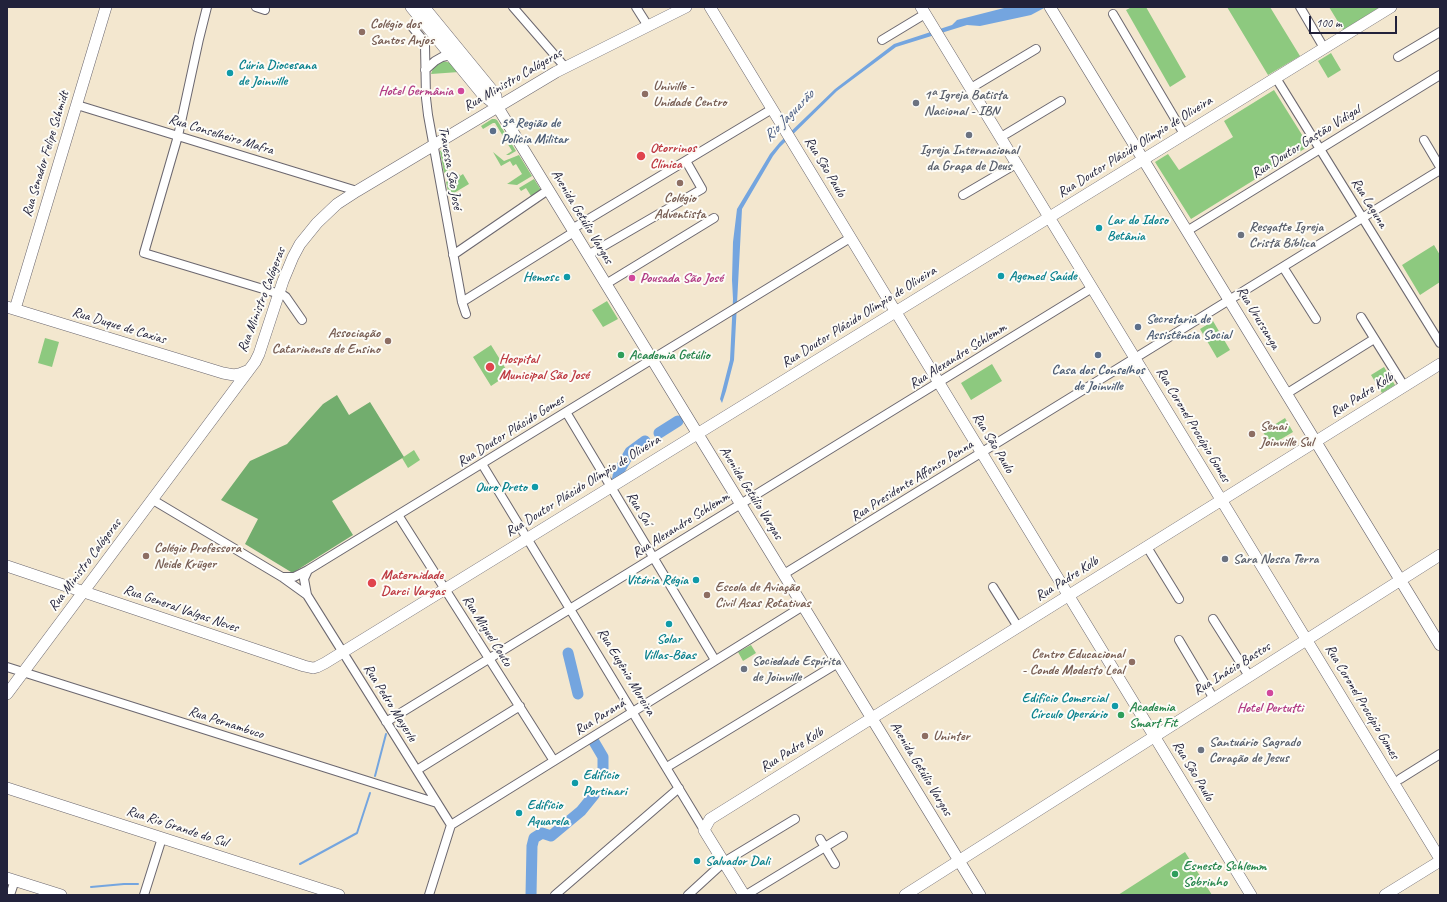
<!DOCTYPE html>
<html>
<head>
<meta charset="utf-8">
<style>
  body { margin:0 }
  #map { position:relative; width:1447px; height:902px; overflow:hidden; background:#f3e7cf; font-family:Caveat,sans-serif }
  canvas { display:block }
  .frame { position:absolute; inset:0; border:8px solid #22223b; pointer-events:none }
  .scale { position:absolute; left:1309px; top:16px; width:88px; height:18px; box-sizing:border-box; border:2px solid #22223b; border-top:0; padding-left:5px; font-size:12px; line-height:14px; white-space:nowrap; color:#22223b; -webkit-text-stroke:3px #fdfcf7; paint-order:stroke }
</style>
</head>
<body>
<div id="map">
<canvas width="1447" height="902"></canvas>
<div class="frame"></div>
<div class="scale">100 m</div>
</div>
<script>
const g = document.querySelector('canvas').getContext('2d');
g.lineJoin = 'round';
function paint(path, color) { g.fillStyle = color; g.fill(path, 'evenodd'); }
const toPath = rows => new Path2D(rows.map(r => 'M' + r).join(''));
function strokePath(path, color, width, dash) { g.strokeStyle = color; g.lineWidth = width; g.lineCap = dash ? 'butt' : 'round'; g.setLineDash(dash || []); g.stroke(path); }
function drawText(font, color, halo, rows, align = 'center') {
  g.font = font + ' Caveat,sans-serif'; g.lineWidth = 4; g.setLineDash([]); g.textBaseline = 'middle'; g.strokeStyle = halo; g.fillStyle = color; for (const [text, x, y, turn = 0] of rows) {
    g.save(); g.translate(x, y); g.rotate((+turn || 0) * Math.PI / 180); g.textAlign = isNaN(turn) ? turn : align; if (halo) g.strokeText(text, 0, 0); g.fillText(text, 0, 0); g.restore();
  }
}
paint(toPath([
  [1132,7,1146,7,1186,77,1170,87,1126,10],
  [1227,7,1270,7,1300,56,1268,75],
  [1329,7,1380,7,1343,30],
  [1331,53,1341,70,1328,78,1318,61],
  [442,61,452,63,459,72,431,74,434,65],
  [1274,90,1309,146,1191,219,1155,162,1168,154,1179,170,1233,137,1224,121],
  [492,119,495,119,497,120,516,151,509,155,506,155,512,151,495,123,493,123,483,129,481,126],
  [447,146,449,150,442,155,450,169,444,173,440,151],
  [493,152,504,161,519,155,532,176,517,185,508,184,507,184,522,174,516,164,513,166,510,161,501,166],
  [459,174,460,176,463,174,469,184,449,196,446,182],
  [534,179,541,190,531,196,526,188,521,191,519,188],
  [1434,245,1440,255,1440,282,1420,295,1402,265],
  [607,301,618,319,603,327,592,310],
  [1213,321,1230,350,1217,358,1200,329],
  [45,338,59,342,52,367,38,363],
  [491,345,509,374,491,386,473,357],
  [992,364,1002,381,971,400,961,383],
  [1384,367,1395,385,1382,393,1371,375],
  [1285,418,1293,432,1271,445,1263,432],
  [414,450,420,460,408,468,402,458],
  [751,645,756,653,743,661,738,652],
  [1185,852,1212,895,1118,895]
]), '#8dc97f');
paint(toPath([
  [337,395,349,415,370,402,404,457,332,501,353,535,294,572,291,572,245,544,258,519,221,500,250,461,287,444,323,404]
]), '#72ad6e');
paint(toPath([
  [1008,7,1046,7,1031,15,980,26,967,25,896,47,837,91,780,147,773,156,742,209,734,360,726,391,722,403,720,399,730,360,733,299,732,280,733,242,737,209,770,154,780,142,835,89,894,44,952,25,957,20]
]), '#74a5df');
strokePath(toPath([
  [375,776,386,734],
  [300,864,357,833,370,793],
  [91,887,124,884,138,884]
]), '#74a5df', 2);
strokePath(toPath([
  [659,433,678,421],
  [617,482,619,471,630,452,645,441],
  [568,653,578,694],
  [593,740,603,757,603,770],
  [531,895,532,846,534,838,542,833,551,836,581,811,594,795]
]), '#74a5df', 11);
const minor = toPath([
  [207,7,199,39,178,136,144,253,283,295,286,297,302,320],
  [256,7,265,10],
  [513,7,565,67],
  [636,7,648,26],
  [1300,7,1324,48],
  [1113,14,1184,134],
  [413,28,423,40,425,45,426,98,428,115,462,302,466,314],
  [882,40,925,14],
  [1398,57,1440,32],
  [425,70,435,61,442,57,451,55],
  [1276,78,1440,343],
  [976,85,1036,49],
  [77,105,357,191],
  [1006,134,1061,101],
  [1424,140,1440,167],
  [963,195,1016,164],
  [572,229,772,109],
  [1187,231,1440,75],
  [453,255,548,190],
  [588,255,702,189,686,161],
  [1283,267,1316,319],
  [606,284,714,218],
  [462,302,574,232],
  [1361,317,1404,386],
  [1140,355,1440,170],
  [1286,394,1374,339],
  [566,412,715,660],
  [482,464,704,830],
  [153,500,282,577,307,595],
  [398,515,554,761],
  [1147,547,1179,599],
  [308,570,304,579,307,595,451,825],
  [784,574,1135,358],
  [282,577,294,577,308,570,850,238],
  [993,587,1018,627],
  [1213,619,1249,676],
  [1179,640,1214,699],
  [7,667,437,803],
  [386,722,1092,288],
  [667,767,838,663],
  [417,770,520,706],
  [1400,779,1440,754],
  [451,825,803,606],
  [820,839,835,864],
  [10,895,15,880],
  [144,895,162,838],
  [429,895,451,825],
  [555,895,679,788],
  [688,895,724,862,795,819],
  [746,895,843,836]
]);
const major = toPath([
  [411,7,483,95,497,106,980,895],
  [424,7,492,90,496,96,497,106],
  [710,7,1251,895],
  [921,7,1440,859],
  [1050,7,1440,645],
  [7,307,223,373,234,375,239,374,249,370],
  [15,309,106,7],
  [7,566,304,666,313,668,317,667,325,663,1391,7],
  [7,694,255,362,259,354,283,281,293,257,300,244,317,223,337,204,357,191,556,72,686,7],
  [7,788,339,895],
  [7,878,61,895],
  [744,895,704,830,710,819,1440,364],
  [905,895,1440,555],
  [1385,895,1440,861]
]);
strokePath(minor, '#6b676f', 10);
strokePath(major, '#6b676f', 12);
strokePath(minor, '#fff', 8);
strokePath(major, '#fff', 11);
for (const [x, y, r, color] of [
  [362,32,4,"#8d6e63"],
  [230,73,4,"#0f9aa8"],
  [461,91,4,"#d1479c"],
  [645,94,4,"#8d6e63"],
  [916,103,4,"#6b7280"],
  [493,131,4,"#5c6f8a"],
  [969,135,4,"#6b7280"],
  [641,156,5,"#e0444e"],
  [680,183,4,"#8d6e63"],
  [1099,228,4,"#0f9aa8"],
  [1241,235,4,"#6b7280"],
  [1001,276,4,"#0f9aa8"],
  [567,277,4,"#0f9aa8"],
  [632,278,4,"#d1479c"],
  [1138,327,4,"#5c6f8a"],
  [388,341,4,"#8d6e63"],
  [621,355,4,"#2e9e5b"],
  [1098,355,4,"#5c6f8a"],
  [490,367,5,"#e0444e"],
  [1252,434,4,"#8d6e63"],
  [535,487,4,"#0f9aa8"],
  [146,556,4,"#8d6e63"],
  [1225,559,4,"#6b7280"],
  [696,580,4,"#0f9aa8"],
  [372,583,5,"#e0444e"],
  [707,595,4,"#8d6e63"],
  [669,624,4,"#0f9aa8"],
  [1132,662,4,"#8d6e63"],
  [744,669,4,"#6b7280"],
  [1270,693,4,"#d1479c"],
  [1115,706,4,"#0f9aa8"],
  [1121,715,4,"#2e9e5b"],
  [925,736,4,"#8d6e63"],
  [1201,750,4,"#6b7280"],
  [575,783,4,"#0f9aa8"],
  [519,813,4,"#0f9aa8"],
  [697,861,4,"#0f9aa8"],
  [1175,874,4,"#2e9e5b"]
]) { const dot = new Path2D(); dot.arc(x, y, r, 0, 2 * Math.PI); g.fillStyle = color; g.fill(dot); strokePath(dot, '#fdfcf7', 1.5); }
drawText('bold 14px', '#785e54', '#fdfcf7', [
  ["Colégio dos",370,24],
  ["Santos Anjos",370,40],
  ["Univille -",653,86],
  ["Unidade Centro",653,102],
  ["Colégio",680,198,"center"],
  ["Adventista",680,214,"center"],
  ["Associação",380,333,"right"],
  ["Catarinense de Ensino",380,349,"right"],
  ["Senai",1260,426],
  ["Joinville Sul",1260,442],
  ["Colégio Professora",154,548],
  ["Neide Krüger",154,564],
  ["Escola de Aviação",715,587],
  ["Civil Asas Rotativas",715,603],
  ["Centro Educacional",1124,654,"right"],
  ["- Conde Modesto Leal",1124,670,"right"],
  ["Uninter",933,736]
], 'left');
drawText('bold 14px', '#0d838f', '#fdfcf7', [
  ["Cúria Diocesana",238,65],
  ["de Joinville",238,81],
  ["Lar do Idoso",1107,220],
  ["Betânia",1107,236],
  ["Agemed Saúde",1009,276],
  ["Hemosc",559,277,"right"],
  ["Ouro Preto",527,487,"right"],
  ["Vitória Régia",688,580,"right"],
  ["Solar",669,639,"center"],
  ["Villas-Bôas",669,655,"center"],
  ["Edifício Comercial",1107,698,"right"],
  ["Círculo Operário",1107,714,"right"],
  ["Edifício",583,775],
  ["Portinari",583,791],
  ["Edifício",527,805],
  ["Aquarela",527,821],
  ["Salvador Dali",705,861]
], 'left');
drawText('14px', '#22223b', '#fdfcf7', [
  ["Rua Ministro Calógeras",513,80,-30],
  ["Rua Conselheiro Mafra",221,135,17],
  ["Rua Doutor Gastão Vidigal",1306,142,-32],
  ["Rua Doutor Plácido Olímpio de Oliveira",1135,147,-32],
  ["Rua Senador Felipe Schmidt",46,154,-73],
  ["Rua São Paulo",825,167,59],
  ["Travessa São José",450,168,80],
  ["Rua Laguna",1369,203,58],
  ["Avenida Getúlio Vargas",582,217,59],
  ["Rua Ministro Calógeras",262,300,-69],
  ["Rua Doutor Plácido Olímpio de Oliveira",859,317,-32],
  ["Rua Urussanga",1258,318,59],
  ["Rua Duque de Caxias",119,326,17],
  ["Rua Alexandre Schlemm",958,356,-32],
  ["Rua Padre Kolb",1362,395,-32],
  ["Rua Coronel Procópio Gomes",1193,425,59],
  ["Rua Doutor Plácido Gomes",511,431,-32],
  ["Rua São Paulo",993,443,59],
  ["Rua Presidente Affonso Penna",912,481,-32],
  ["Rua Doutor Plácido Olímpio de Oliveira",583,486,-32],
  ["Avenida Getúlio Vargas",751,493,58],
  ["Rua Saí",639,509,59],
  ["Rua Alexandre Schlemm",681,525,-32],
  ["Rua Ministro Calógeras",85,565,-53],
  ["Rua Padre Kolb",1067,579,-32],
  ["Rua General Valgas Neves",181,609,19],
  ["Rua Miguel Couto",487,631,58],
  ["Rua Inácio Bastos",1232,669,-32],
  ["Rua Eugênio Moreira",626,672,59],
  ["Rua Coronel Procópio Gomes",1362,702,59],
  ["Rua Pedro Mayerle",390,703,58],
  ["Rua Paraná",600,717,-32],
  ["Rua Pernambuco",226,723,18],
  ["Rua Padre Kolb",792,750,-32],
  ["Avenida Getúlio Vargas",921,769,59],
  ["Rua São Paulo",1193,771,59],
  ["Rua Rio Grande do Sul",177,827,18]
]);
drawText('bold 14px', '#b23c85', '#fdfcf7', [
  ["Hotel Germânia",453,91],
  ["Pousada São José",640,278,"left"],
  ["Hotel Pertutti",1270,708,"center"]
], 'right');
drawText('bold 14px', '#5b616d', '#fdfcf7', [
  ["1ª Igreja Batista",924,95],
  ["Nacional - IBN",924,111],
  ["Igreja Internacional",969,150,"center"],
  ["da Graça de Deus",969,166,"center"],
  ["Resgatte Igreja",1249,227],
  ["Cristã Bíblica",1249,243],
  ["Sara Nossa Terra",1233,559],
  ["Sociedade Espírita",752,661],
  ["de Joinville",752,677],
  ["Santuário Sagrado",1209,742],
  ["Coração de Jesus",1209,758]
], 'left');
drawText('bold 14px', '#4e5e75', '#fdfcf7', [
  ["5ª Região de",501,123],
  ["Polícia Militar",501,139],
  ["Secretaria de",1146,319],
  ["Assistência Social",1146,335],
  ["Casa dos Conselhos",1098,370,"center"],
  ["de Joinville",1098,386,"center"]
], 'left');
drawText('bold 14px', '#be3a42', '#fdfcf7', [
  ["Otorrinos",650,148],
  ["Clínica",650,164],
  ["Hospital",499,359],
  ["Municipal São José",499,375],
  ["Maternidade",381,575],
  ["Darci Vargas",381,591]
], 'left');
drawText('bold 14px', '#27864d', '#fdfcf7', [
  ["Academia Getúlio",629,355],
  ["Academia",1129,707],
  ["Smart Fit",1129,723],
  ["Esnesto Schlemm",1183,866],
  ["Sobrinho",1183,882]
], 'left');
drawText('italic 15px', '#43567d', '#fdfcf7', [
  ["Rio Jaguarão",789,116,-46]
]);
</script>
</body>
</html>
